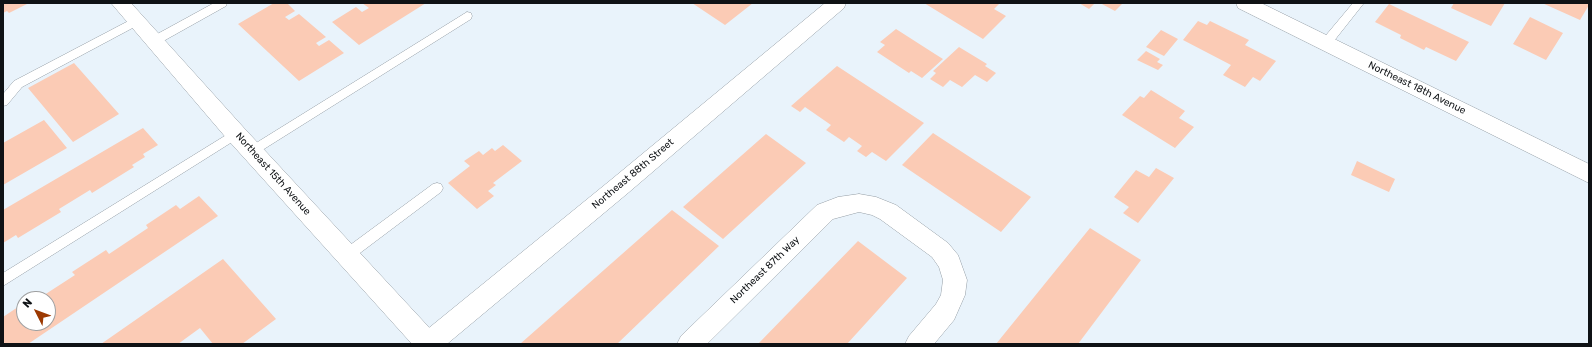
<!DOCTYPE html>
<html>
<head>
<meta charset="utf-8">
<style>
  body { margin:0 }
  #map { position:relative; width:1592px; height:347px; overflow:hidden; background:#e9f3fb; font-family:Rubik,sans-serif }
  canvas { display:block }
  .frame { position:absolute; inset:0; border:4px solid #0f1215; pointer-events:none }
  .north { position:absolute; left:16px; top:291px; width:40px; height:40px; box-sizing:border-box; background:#fff; border:1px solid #9fa0a1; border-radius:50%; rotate:312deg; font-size:11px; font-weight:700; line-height:16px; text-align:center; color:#0f1215 }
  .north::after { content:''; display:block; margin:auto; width:14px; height:18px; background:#9c3902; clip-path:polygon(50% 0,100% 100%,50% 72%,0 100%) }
</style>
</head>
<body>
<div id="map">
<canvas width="1592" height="347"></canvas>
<div class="frame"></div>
<div class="north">N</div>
</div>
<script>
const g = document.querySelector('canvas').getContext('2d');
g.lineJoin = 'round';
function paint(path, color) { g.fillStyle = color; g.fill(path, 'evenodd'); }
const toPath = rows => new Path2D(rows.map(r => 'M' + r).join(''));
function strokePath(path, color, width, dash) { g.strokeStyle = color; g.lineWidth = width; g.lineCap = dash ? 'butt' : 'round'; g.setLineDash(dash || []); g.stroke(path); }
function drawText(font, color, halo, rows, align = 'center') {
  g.font = font + ' Rubik,sans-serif'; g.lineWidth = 3; g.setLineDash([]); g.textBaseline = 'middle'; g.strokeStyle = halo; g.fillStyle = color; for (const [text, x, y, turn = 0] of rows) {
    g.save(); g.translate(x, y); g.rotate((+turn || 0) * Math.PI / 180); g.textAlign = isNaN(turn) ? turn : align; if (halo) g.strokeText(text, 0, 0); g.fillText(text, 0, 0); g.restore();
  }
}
paint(toPath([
  [3,3,29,3,9,13,7,11,3,13],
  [274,3,287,3,295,11,285,17,289,20,299,14,326,37,316,43,319,46,329,40,344,53,299,81,238,24],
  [362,3,426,3,359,45,332,22,356,7,362,12,369,8],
  [692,3,753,3,725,25],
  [924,3,1000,3,994,9,1006,16,983,39],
  [1079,3,1095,3,1089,9],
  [1100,3,1123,3,1115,11],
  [1454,3,1505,3,1491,26,1451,8],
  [1542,3,1589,3,1589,5,1580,20],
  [1389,4,1469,42,1456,61,1426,47,1424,50,1400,38,1401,35,1375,22],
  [1530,17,1563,33,1546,60,1513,44],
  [1198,21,1207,25,1210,21,1249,40,1245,45,1276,61,1260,81,1253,77,1245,87,1223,75,1231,65,1183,40],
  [896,29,935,54,943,59,922,78,911,71,909,73,877,52,885,45,880,42],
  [1161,30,1178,39,1164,56,1146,47],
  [959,47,987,64,985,66,996,73,987,82,975,75,962,87,950,80,943,87,930,79,936,73,933,71],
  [1146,51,1160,59,1157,62,1163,65,1158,70,1137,60],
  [74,63,119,114,73,142,28,88],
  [837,66,924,123,886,161,872,152,866,157,857,151,862,146,849,137,844,142,826,130,831,125,805,107,800,112,791,106],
  [1151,90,1185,111,1179,118,1194,127,1175,148,1122,115,1140,96,1144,98],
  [44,120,67,148,3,185,3,143],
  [143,128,158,145,143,154,145,157,132,165,134,167,92,193,90,190,59,209,61,212,18,238,16,235,3,243,3,210],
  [933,133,1031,197,1001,232,902,165],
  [766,134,806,163,723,239,683,207],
  [503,145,522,161,493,183,496,185,488,191,494,196,477,209,448,183,470,166,464,161,479,151,483,155,492,148,495,151],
  [1357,161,1395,179,1389,192,1351,175],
  [1156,168,1174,178,1138,223,1123,213,1129,207,1114,197,1136,170,1149,177],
  [199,196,218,216,28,344,3,344,3,317,24,303,24,323,48,323,48,299,38,299,75,275,72,272,106,250,109,254,148,228,146,225,176,205,180,209],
  [672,210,719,246,617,344,520,344],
  [1090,228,1141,260,1078,344,996,344],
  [858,241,907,278,847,344,758,344],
  [223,259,276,319,242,344,213,344,200,328,178,344,101,344]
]), '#fbcbb5');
const lane = toPath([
  [214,3,227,3,226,6,158,44,150,44,149,41,150,38,214,3],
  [1353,3,1364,3,1330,46,1322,46,1321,43,1322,40,1353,3],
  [467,12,471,13,472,16,471,19,256,154,252,156,248,154,246,151,248,148,467,12],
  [136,17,140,18,141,21,140,24,22,87,7,105,3,106,3,94,14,81,136,17],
  [236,129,240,131,242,134,240,137,3,286,3,273,236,129],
  [437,183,441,184,443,188,441,192,352,259,347,261,342,259,341,255,342,251,433,184,437,183]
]);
const street = toPath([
  [111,3,131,3,244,128,437,336,441,344,412,344,228,140,111,3],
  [1236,3,1261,3,1589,164,1589,183,1238,8,1236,3],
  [859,194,876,197,896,205,948,243,958,255,967,280,965,295,954,320,934,344,905,344,909,336,936,304,941,295,943,280,939,267,932,257,880,219,872,215,859,212,833,219,707,344,677,344,681,336,817,205,838,197,859,194]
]);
const secondary = toPath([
  [825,3,846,3,844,8,628,193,447,344,415,344,419,336,612,179,825,3]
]);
strokePath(lane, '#959ea6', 1);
strokePath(street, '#959ea6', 1);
strokePath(secondary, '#959ea6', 1);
paint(lane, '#fff');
paint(street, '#fff');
paint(secondary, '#fff');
drawText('10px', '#0f1215', '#fff', [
  ["Northeast 18th Avenue",1417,88,26],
  ["Northeast 15th Avenue",273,174,48],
  ["Northeast 88th Street",633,174,-40],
  ["Northeast 87th Way",765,270,-44]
]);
</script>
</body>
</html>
